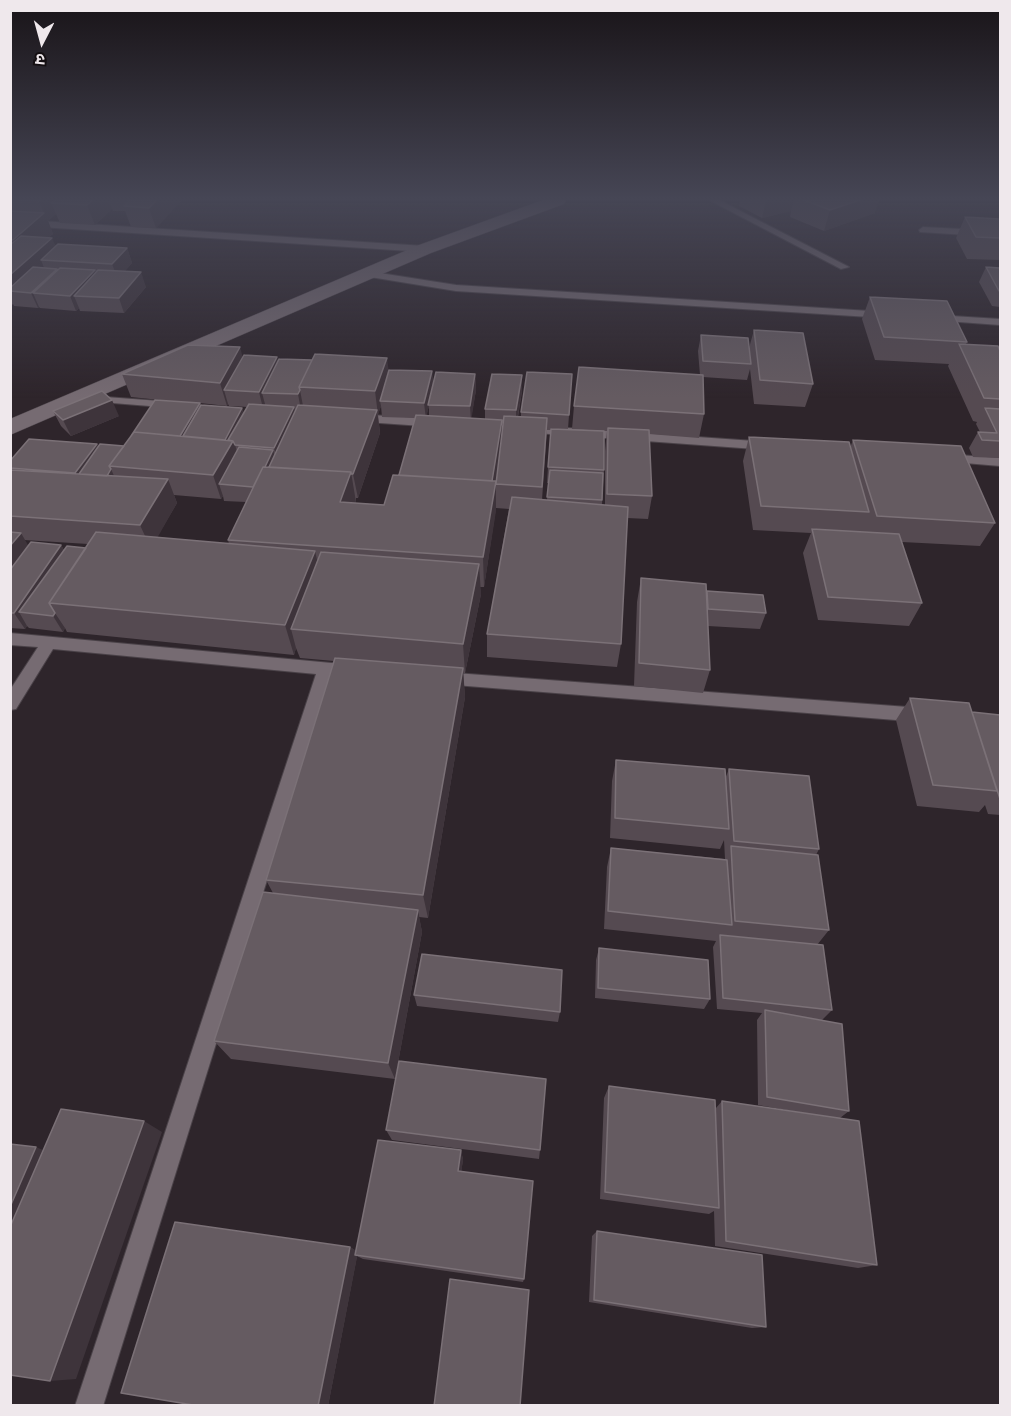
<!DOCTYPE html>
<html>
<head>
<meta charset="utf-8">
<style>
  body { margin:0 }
  #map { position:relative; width:1011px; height:1416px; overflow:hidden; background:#2e252b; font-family:"Titillium Web","Noto Sans Devanagari",sans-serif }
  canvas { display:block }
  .frame { position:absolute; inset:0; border:12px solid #efe8ec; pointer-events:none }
  .north { position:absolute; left:12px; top:12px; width:60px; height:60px; -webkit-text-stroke:4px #140f12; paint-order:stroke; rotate:186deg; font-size:16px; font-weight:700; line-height:24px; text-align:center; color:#efe8ec }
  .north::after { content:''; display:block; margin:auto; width:21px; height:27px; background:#efe8ec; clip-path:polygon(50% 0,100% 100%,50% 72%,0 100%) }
</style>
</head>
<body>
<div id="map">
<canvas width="1011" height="1416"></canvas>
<div class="frame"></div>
<div class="north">उ</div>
</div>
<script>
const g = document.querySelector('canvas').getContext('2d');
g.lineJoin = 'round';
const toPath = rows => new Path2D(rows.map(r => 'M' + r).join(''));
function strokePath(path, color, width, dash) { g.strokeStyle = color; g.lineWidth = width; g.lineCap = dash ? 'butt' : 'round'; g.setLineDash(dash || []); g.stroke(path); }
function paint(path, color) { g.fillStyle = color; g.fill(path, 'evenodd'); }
const service = toPath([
  [709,200,719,200,849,267,841,269,709,200],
  [10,219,425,246,430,249,425,252,10,225,10,219],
  [923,227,1000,231,1000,237,920,232,919,230,923,227],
  [367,271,456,285,886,312,891,315,886,318,456,291,364,276,364,272,367,271],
  [936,315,1000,319,1000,325,932,320,931,318,936,315],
  [92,396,174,402,180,405,174,408,88,401,86,399,92,396],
  [355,414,437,419,443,423,437,427,351,421,349,418,355,414],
  [526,425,769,442,775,446,769,450,522,432,520,429,526,425],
  [945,454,1000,458,1000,466,941,461,939,458,945,454],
  [10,633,353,665,359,667,361,671,359,675,353,677,331,675,103,1406,75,1406,316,674,53,649,16,709,10,710,10,690,38,647,10,645,10,633],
  [442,672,921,708,927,710,929,715,927,720,921,722,442,684,436,682,434,678,436,674,442,672]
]);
const tertiary = toPath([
  [543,200,566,200,564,204,431,253,10,435,10,419,419,245,543,200]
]);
strokePath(service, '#4a4248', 2);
strokePath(tertiary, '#4a4248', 1);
paint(service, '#766b72');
paint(tertiary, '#766b72');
paint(toPath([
  [10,200,182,200,156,228,131,227,125,211,113,211,112,209,95,225,60,223,56,214,48,221,53,234,49,237,56,246,127,248,132,263,124,272,146,287,124,313,80,311,79,308,76,311,40,308,39,307,38,308,14,306,13,304,10,307],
  [740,200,860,200,875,213,824,231,790,217,791,211,762,218,739,206],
  [965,217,1000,219,1000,260,967,259,956,238],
  [986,267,1000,268,1000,307,992,306,979,282],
  [870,297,967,342,966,344,1000,351,1000,458,973,457,969,448,978,432,980,432,976,424,977,422,973,421,948,366,949,364,875,360,862,319],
  [754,330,813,384,805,407,754,404,750,369,747,380,703,377,704,414,699,438,649,434,652,496,648,519,627,518,621,644,617,667,487,657,487,634,509,509,496,508,484,587,480,587,481,594,465,673,463,673,465,697,428,918,419,917,422,932,395,1079,231,1059,214,1041,273,893,266,880,334,661,300,658,296,648,294,655,67,632,65,628,63,632,29,628,27,626,25,629,10,628,10,461,97,444,98,447,124,446,179,402,131,397,122,374,243,357,389,372,432,371,433,386,475,374,476,390,471,418,485,419,485,409,522,391,518,417,521,417,521,412,572,374,568,429,604,470,602,505,605,505,605,451,607,431,572,429,574,406,700,375,698,351,701,335,749,348],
  [200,403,227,406,228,404,229,406,248,407,244,414,242,408,201,406],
  [381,406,382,417,415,418,399,475,384,505,356,503,356,498,358,498,380,433,378,414],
  [429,406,429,416,426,416],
  [547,430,551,430,548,467,547,483,548,483,547,500,542,500],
  [174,495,221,499,223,496,224,501,246,502,228,540,229,544,157,537,177,503],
  [24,540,88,544,86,548,64,550,61,545,28,546],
  [53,411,119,416,71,436,61,426],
  [749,437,850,448,853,440,995,523,980,546,902,542,922,603,909,626,818,620,803,553,811,533,753,530,743,461],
  [641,578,706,595,707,591,766,613,760,629,708,626,710,670,703,693,634,686,637,602],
  [910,698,972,713,1000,715,1000,815,988,814,985,805,979,812,917,806,896,720],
  [616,760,725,779,729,769,819,849,816,855,829,930,817,945,832,1010,822,1020,813,1019,849,1111,840,1118,877,1265,858,1268,715,1246,714,1211,709,1214,600,1199,604,1098,609,1086,716,1108,722,1101,803,1113,758,1105,757,1020,762,1013,717,1009,713,947,716,941,604,929,607,867,611,848,725,859,724,840,720,849,610,838,612,781],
  [599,948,710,999,704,1009,595,998,596,960],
  [414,995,560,1012,558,1022,417,1006],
  [386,1130,540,1150,539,1159,392,1140],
  [461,1150,463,1160,461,1172,524,1279,523,1282,363,1259,357,1256,328,1406,199,1406,350,1247,356,1251],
  [597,1231,766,1327,752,1328,589,1302,592,1236]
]), '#554a51');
paint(toPath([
  [40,200,73,200,51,203,56,214,48,221,53,234,23,261,13,240,44,213,39,201],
  [93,200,109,200,112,209,95,225,87,205],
  [157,200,182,200,156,228,149,208],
  [766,200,794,200,791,211,762,218],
  [860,200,879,200,875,213,824,231,830,210],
  [52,238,61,259,41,260,46,273,10,291,10,275],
  [127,248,132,263,118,279,112,264],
  [57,269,63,284,33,293,39,307,38,308,31,293],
  [95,270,101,285,74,296,79,308,76,311,70,296],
  [141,272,146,287,124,313,119,298],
  [240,347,246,370,224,390,228,404,227,406,220,383],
  [277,357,281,373,262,393,265,404,263,408,259,392],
  [387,358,390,381,380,401,381,406,378,415,375,391],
  [432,371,433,387,426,419,424,403],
  [475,374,476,390,471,422,470,406],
  [522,375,522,391,516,426,516,410],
  [300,390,303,406,301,410,298,394],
  [112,400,119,416,71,436,63,420],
  [200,403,205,419,192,441,178,439],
  [294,407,298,423,278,464,274,448],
  [242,408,247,423,235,445,241,464,219,484,223,496,221,499,213,475,223,443],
  [377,410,380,433,358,498,353,474],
  [502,420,503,444,496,483,496,511,484,587,483,557,492,483],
  [97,444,104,460,79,474,75,473],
  [273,450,278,466,255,487],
  [111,469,118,485,106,476],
  [351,472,356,502,346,533,340,502],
  [168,479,177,503,151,549,140,525],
  [21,533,35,557,10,590,10,546],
  [61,545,70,561,19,612,27,626,25,629,14,613],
  [315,551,322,581,291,629,296,648,294,655,285,625],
  [479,564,481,594,465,673,463,644],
  [55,613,65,628,63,632,53,616],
  [463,668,465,697,428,918,423,895],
  [418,910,422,932,395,1079,388,1063],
  [144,1121,162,1132,76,1379,50,1381],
  [36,1147,59,1157,10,1276,10,1207],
  [461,1150,463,1160,460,1180,458,1171],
  [350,1247,358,1252,328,1406,318,1406]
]), '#3e343b');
const building = toPath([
  [19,200,40,200,39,201,19,200],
  [55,200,93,200,87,205,51,203,55,200],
  [130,200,157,200,149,208,124,206,130,200],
  [804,200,860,200,830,210,804,200],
  [10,211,44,213,13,240,10,239,10,211],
  [965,217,1000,219,1000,238,976,237,965,217],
  [21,236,52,238,10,275,10,245,21,236],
  [58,244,127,248,112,264,41,260,58,244],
  [33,267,57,269,31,293,10,291,10,288,33,267],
  [986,267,1000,268,1000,291,999,291,986,267],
  [60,268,95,270,70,296,33,293,60,268],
  [98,270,141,272,119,298,74,296,98,270],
  [870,297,947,301,967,342,884,337,870,297],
  [754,330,803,333,813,384,760,380,754,330],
  [701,335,748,338,751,364,703,361,701,335],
  [959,344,998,346,1000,351,1000,399,984,398,959,344],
  [188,345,240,347,220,383,122,374,188,345],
  [315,354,387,358,375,391,299,387,315,354],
  [244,355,277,357,259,392,224,390,244,355],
  [279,359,312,360,299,387,300,390,298,394,262,393,279,359],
  [579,367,703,375,704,414,574,406,579,367],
  [389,370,432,371,424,403,380,401,389,370],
  [436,372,475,374,470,406,428,405,436,372],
  [527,372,572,374,569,415,521,412,527,372],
  [492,374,522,375,516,410,485,409,492,374],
  [102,391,112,400,63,420,53,411,102,391],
  [155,400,200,403,180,436,134,432,131,436,155,400],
  [249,404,294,407,274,448,235,445,233,441,228,440,249,404],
  [201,405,242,408,225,440,183,436,201,405],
  [298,405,377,410,353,474,351,474,351,472,269,467,298,405],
  [985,408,1000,409,1000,441,982,440,978,432,997,433,985,408],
  [416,415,502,420,492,481,399,475,416,415],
  [504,416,547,418,542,487,496,484,504,416],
  [608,428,649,430,652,496,607,494,608,428],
  [551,429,604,431,604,470,548,467,551,429],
  [134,432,233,441,213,475,109,466,134,432],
  [749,437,849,442,869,512,761,506,749,437],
  [29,439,97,444,75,473,10,468,10,461,29,439],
  [853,440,961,446,995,523,877,516,853,440],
  [100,444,124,446,109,466,111,469,107,476,79,474,100,444],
  [239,447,273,450,265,467,263,467,253,487,219,484,239,447],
  [263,467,351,472,340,502,384,505,393,475,496,481,483,557,228,540,263,467],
  [10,470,168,479,140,525,10,516,10,470],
  [550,470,603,473,602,500,547,497,550,470],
  [512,497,628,507,621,644,487,634,512,497],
  [812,529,899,534,922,603,828,597,812,529],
  [10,532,21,533,10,546,10,532],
  [96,532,315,551,285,625,49,603,96,532],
  [31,542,61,545,14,613,10,613,10,570,31,542],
  [67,546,86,548,49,603,55,613,53,616,19,612,67,546],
  [321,552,479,564,463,644,291,629,321,552],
  [641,578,706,584,710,670,639,663,641,578],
  [707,591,763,595,766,613,708,609,707,591],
  [335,658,463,668,423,895,266,880,335,658],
  [910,698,969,703,997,791,933,785,910,698],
  [972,712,1000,715,1000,799,972,712],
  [616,760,725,769,729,829,615,818,616,760],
  [729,769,809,776,819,849,734,841,729,769],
  [731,846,818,855,829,930,735,921,731,846],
  [611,848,727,860,732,925,608,911,611,848],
  [263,892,418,910,388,1063,214,1041,263,892],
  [720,935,823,945,832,1010,723,998,720,935],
  [599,948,708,960,710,999,598,988,599,948],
  [422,954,562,970,560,1012,414,995,422,954],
  [765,1010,842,1024,849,1111,767,1097,765,1010],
  [399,1061,546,1079,540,1150,386,1130,399,1061],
  [609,1086,715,1100,719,1208,605,1192,609,1086],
  [722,1101,859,1121,877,1265,726,1241,722,1101],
  [61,1109,144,1121,50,1381,10,1375,10,1227,61,1109],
  [378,1140,461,1150,458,1171,533,1181,524,1279,355,1255,378,1140],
  [10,1144,36,1147,10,1207,10,1144],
  [175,1222,350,1247,318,1406,199,1406,121,1393,175,1222],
  [597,1231,762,1255,766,1327,594,1300,597,1231],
  [450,1279,529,1290,520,1406,434,1406,450,1279]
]);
paint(building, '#655b61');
strokePath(building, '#7b7177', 1.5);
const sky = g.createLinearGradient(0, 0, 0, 398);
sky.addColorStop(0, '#191418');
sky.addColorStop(0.5, '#464655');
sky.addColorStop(1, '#46465500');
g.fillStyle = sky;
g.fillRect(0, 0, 1011, 398);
</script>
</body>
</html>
